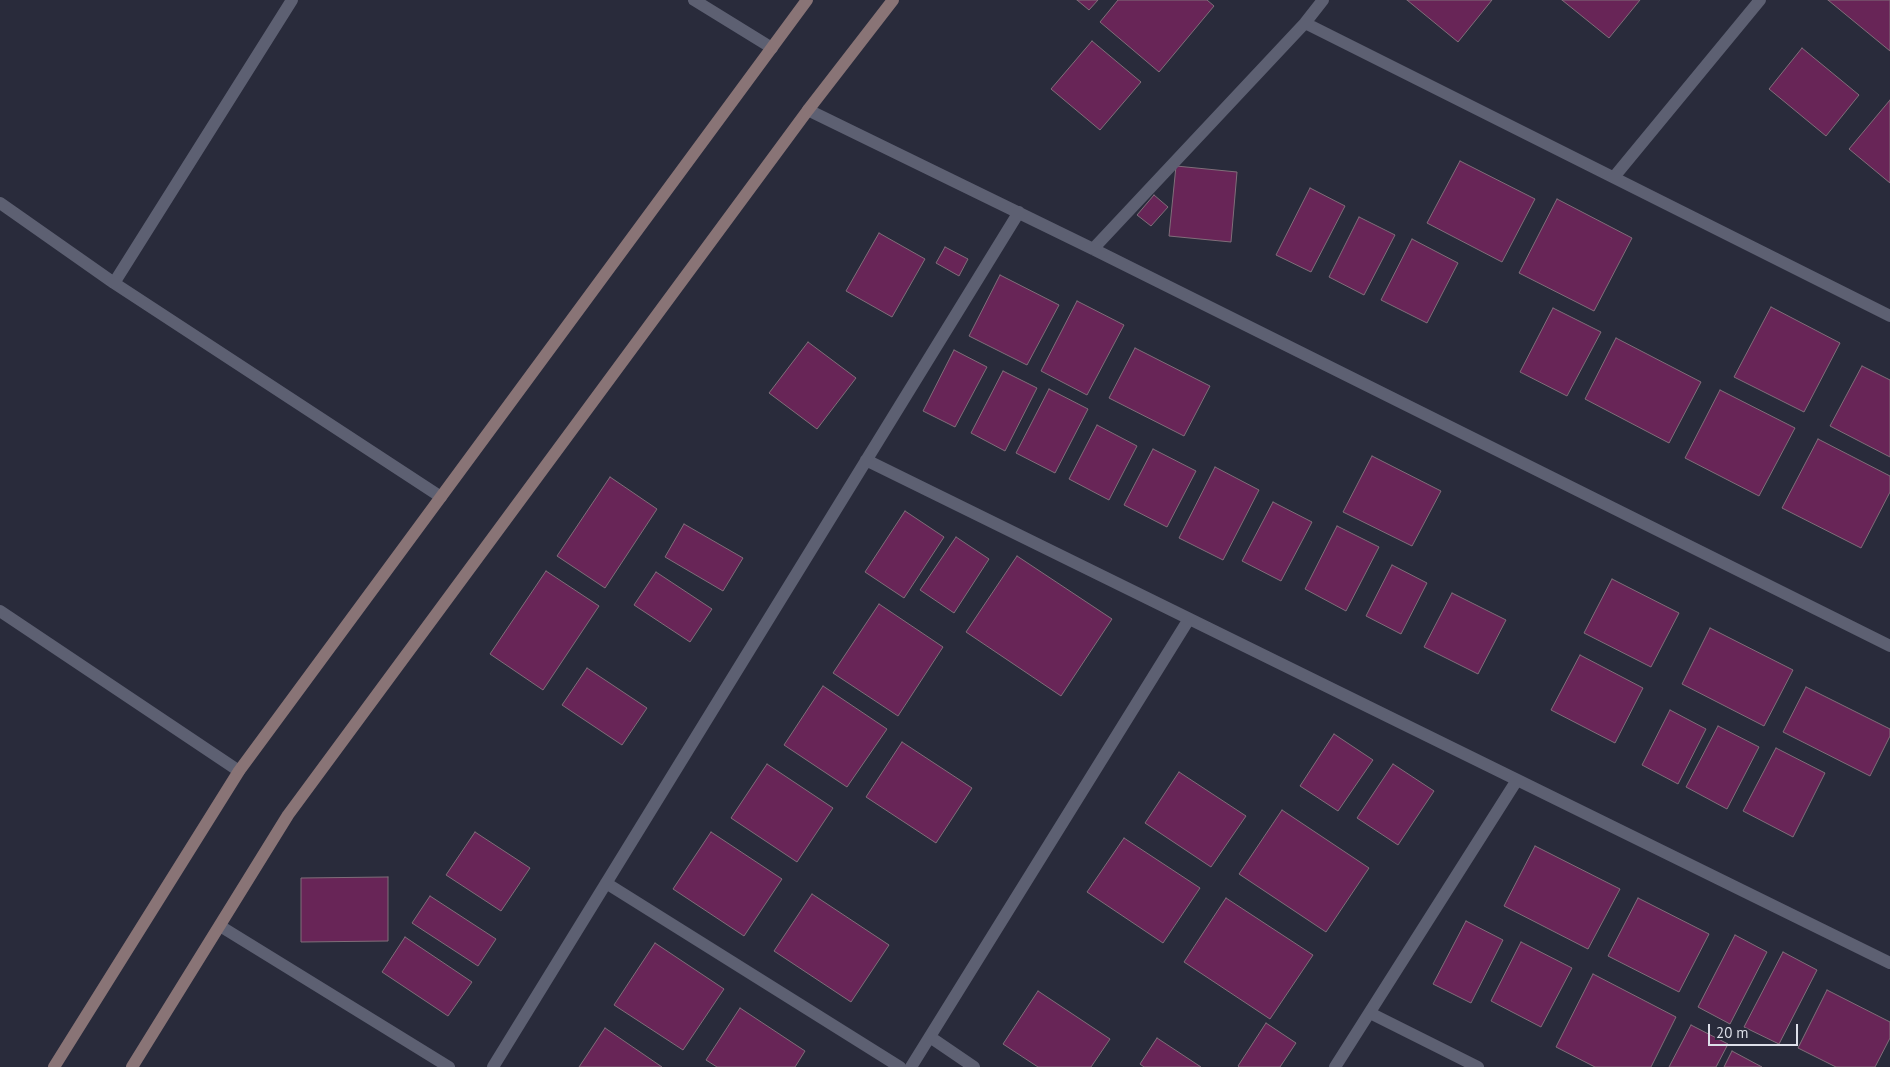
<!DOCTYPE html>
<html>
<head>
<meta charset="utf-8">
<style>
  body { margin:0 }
  #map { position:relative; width:1890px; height:1067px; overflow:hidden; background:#292b3b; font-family:"PT Sans",sans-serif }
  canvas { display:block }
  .scale { position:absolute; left:1708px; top:1024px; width:90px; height:22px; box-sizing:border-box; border:2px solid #dddfe9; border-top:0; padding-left:6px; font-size:15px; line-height:18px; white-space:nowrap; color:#dddfe9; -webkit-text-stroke:4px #292b3b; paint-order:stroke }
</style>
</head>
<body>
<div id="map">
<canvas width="1890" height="1067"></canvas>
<div class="scale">20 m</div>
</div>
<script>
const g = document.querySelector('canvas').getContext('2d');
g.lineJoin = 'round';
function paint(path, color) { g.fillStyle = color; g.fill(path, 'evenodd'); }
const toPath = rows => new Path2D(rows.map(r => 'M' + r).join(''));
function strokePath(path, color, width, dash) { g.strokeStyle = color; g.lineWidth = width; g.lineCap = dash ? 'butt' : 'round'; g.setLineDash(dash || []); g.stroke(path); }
const building = toPath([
  [1077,0,1098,0,1089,10,1077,0],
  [1118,0,1207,0,1214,6,1159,72,1100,22,1118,0],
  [1407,0,1492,0,1458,42,1407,0],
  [1562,0,1640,0,1609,38,1562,0],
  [1828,0,1890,0,1890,51,1828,0],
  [1092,41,1141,82,1100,130,1051,89,1092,41],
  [1802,48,1859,95,1826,136,1769,89,1802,48],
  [1890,100,1890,183,1849,149,1890,100],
  [1460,161,1535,199,1502,262,1427,223,1460,161],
  [1176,166,1237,172,1231,242,1169,236,1176,166],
  [1310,188,1345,206,1311,272,1276,255,1310,188],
  [1154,195,1168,207,1151,226,1137,215,1154,195],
  [1557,199,1632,238,1594,311,1519,273,1557,199],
  [1359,217,1395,235,1364,295,1329,277,1359,217],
  [879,233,925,259,892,317,846,291,879,233],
  [1412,239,1458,263,1427,323,1381,300,1412,239],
  [945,247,968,259,959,276,936,263,945,247],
  [1000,275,1059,305,1027,365,969,336,1000,275],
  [1077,301,1124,325,1087,395,1041,371,1077,301],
  [1771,307,1840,343,1804,412,1734,377,1771,307],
  [1553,308,1601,332,1567,396,1520,372,1553,308],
  [1616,338,1701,382,1669,443,1585,399,1616,338],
  [808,342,856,378,817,429,769,393,808,342],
  [1135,348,1210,386,1184,436,1109,398,1135,348],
  [954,350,987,367,955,427,923,411,954,350],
  [1862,366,1890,380,1890,457,1830,426,1862,366],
  [1003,371,1037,388,1005,451,971,433,1003,371],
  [1049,389,1088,409,1055,473,1016,453,1049,389],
  [1720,390,1795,428,1759,496,1685,458,1720,390],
  [1097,425,1137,446,1109,500,1069,479,1097,425],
  [1818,439,1890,476,1890,492,1861,548,1782,508,1818,439],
  [1153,449,1196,471,1167,527,1124,505,1153,449],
  [1372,456,1441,491,1412,546,1343,512,1372,456],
  [1215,467,1259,490,1223,560,1179,538,1215,467],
  [610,477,657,509,605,588,557,556,610,477],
  [1273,502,1312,522,1281,581,1242,561,1273,502],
  [905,511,944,537,904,598,865,572,905,511],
  [684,524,743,558,723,591,665,557,684,524],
  [1337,526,1379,547,1346,611,1305,589,1337,526],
  [956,537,989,559,954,613,920,590,956,537],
  [1017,556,1112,619,1061,696,966,632,1017,556],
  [1392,565,1427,583,1401,634,1366,616,1392,565],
  [546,571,599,606,543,690,490,654,546,571],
  [656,572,712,609,690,642,634,605,656,572],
  [1612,579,1679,613,1651,667,1584,633,1612,579],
  [1452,593,1506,620,1478,674,1424,647,1452,593],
  [879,604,943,647,898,716,833,673,879,604],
  [1710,628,1793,670,1764,726,1682,684,1710,628],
  [1580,655,1643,688,1615,743,1551,710,1580,655],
  [587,668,647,708,622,745,562,705,587,668],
  [823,686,887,729,847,787,784,745,823,686],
  [1806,687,1890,729,1890,736,1870,776,1783,732,1806,687],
  [1670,710,1706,729,1678,784,1642,765,1670,710],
  [1718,726,1759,747,1727,809,1686,787,1718,726],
  [1334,734,1373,760,1338,811,1300,786,1334,734],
  [902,742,972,788,936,843,866,797,902,742],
  [1776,748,1825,773,1793,837,1743,811,1776,748],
  [767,764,833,808,797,862,731,818,767,764],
  [1393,764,1434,791,1398,845,1357,818,1393,764],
  [1179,772,1246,816,1211,867,1145,823,1179,772],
  [1282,810,1369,868,1326,932,1239,874,1282,810],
  [475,832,530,868,501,911,446,875,475,832],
  [711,832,782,879,744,936,673,889,711,832],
  [1124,838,1200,888,1163,943,1087,892,1124,838],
  [1535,846,1620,889,1588,949,1504,906,1535,846],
  [388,877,388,941,301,942,301,878,388,877],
  [812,894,889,945,851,1002,774,951,812,894],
  [430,896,496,939,478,966,412,923,430,896],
  [1226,898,1313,955,1270,1019,1184,962,1226,898],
  [1638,898,1709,934,1679,992,1608,956,1638,898],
  [1466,921,1503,940,1471,1003,1433,984,1466,921],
  [1735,935,1767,952,1730,1024,1698,1007,1735,935],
  [405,937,472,982,448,1016,382,972,405,937],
  [1521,942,1572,968,1541,1027,1491,1001,1521,942],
  [655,943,724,989,683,1050,614,1005,655,943],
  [1783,952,1817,970,1779,1044,1744,1027,1783,952],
  [1593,974,1676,1017,1651,1067,1595,1067,1556,1047,1593,974],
  [1827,990,1890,1022,1890,1038,1875,1067,1836,1067,1798,1048,1827,990],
  [1038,991,1110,1039,1091,1067,1038,1067,1003,1044,1038,991],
  [740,1008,805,1051,795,1067,717,1067,706,1060,740,1008],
  [1266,1023,1296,1043,1280,1067,1239,1067,1238,1066,1266,1023],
  [1691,1025,1728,1044,1716,1067,1669,1067,1691,1025],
  [605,1028,662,1067,579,1067,605,1028],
  [1157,1038,1201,1067,1144,1067,1140,1064,1157,1038],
  [1732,1051,1762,1067,1724,1067,1732,1051]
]);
paint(building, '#682557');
strokePath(building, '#806e7a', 1);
strokePath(toPath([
  [694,0,772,48],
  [1305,23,1890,316],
  [808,110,1093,249,1890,646],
  [1614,177,1760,0],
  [0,203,114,283,441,497],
  [1093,249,1305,23,1323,0],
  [114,283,292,0],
  [866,460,1890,963],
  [0,611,239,771],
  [606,883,900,1067],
  [220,926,449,1067],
  [1370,1013,1478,1067],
  [930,1037,974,1067],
  [493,1067,1019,212],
  [911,1067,1189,619],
  [1335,1067,1517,780]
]), '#5d6072', 12);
strokePath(toPath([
  [54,1067,239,771,807,0],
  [132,1067,288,815,808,110,893,0]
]), '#897476', 12);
</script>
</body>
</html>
